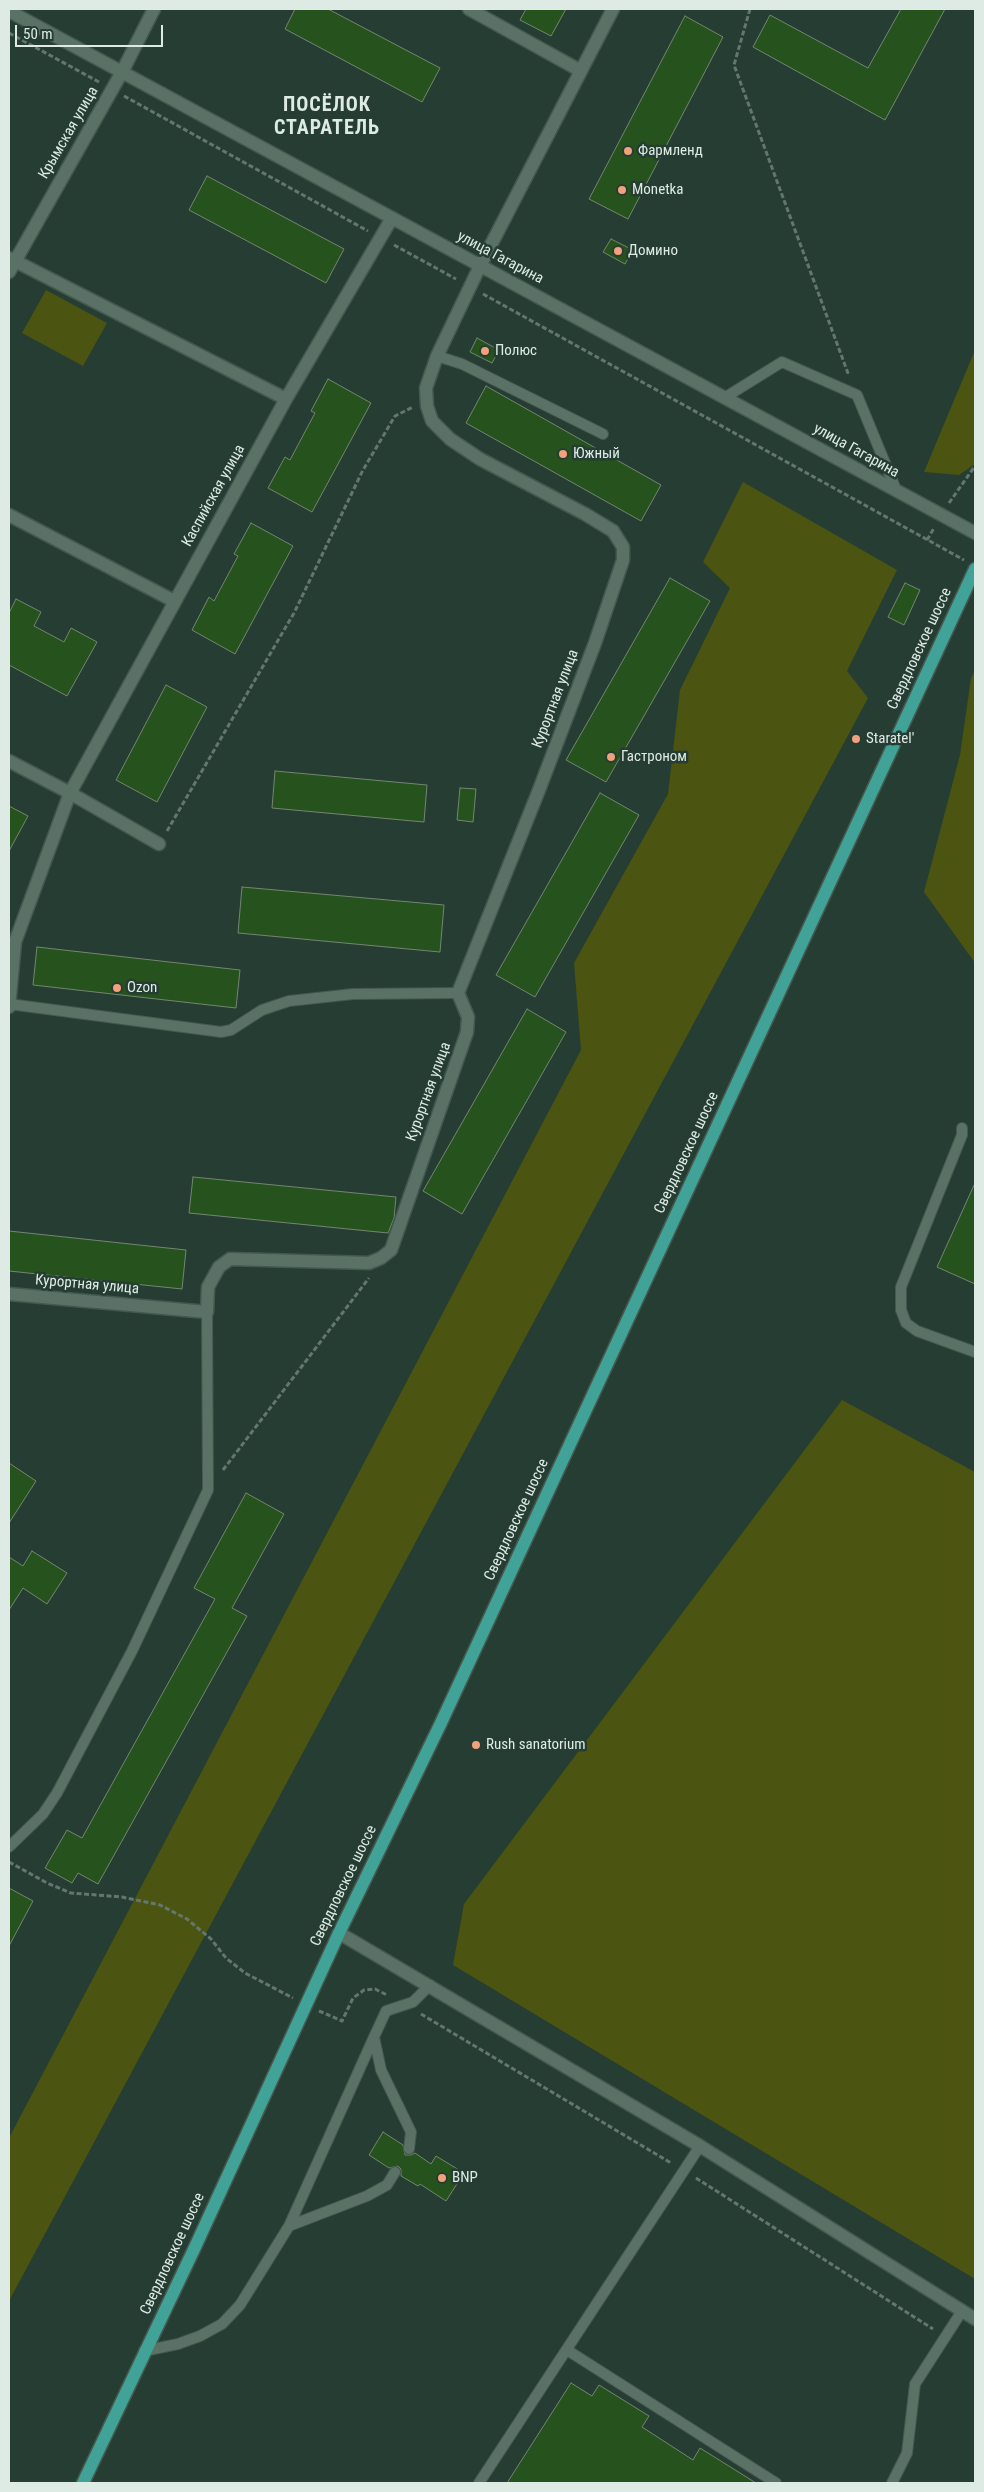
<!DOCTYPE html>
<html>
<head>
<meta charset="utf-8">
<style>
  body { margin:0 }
  #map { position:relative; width:984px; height:2492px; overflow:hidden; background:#263d33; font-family:"Roboto Condensed",sans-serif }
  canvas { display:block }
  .frame { position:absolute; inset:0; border:10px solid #ddebe4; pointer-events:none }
  .scale { position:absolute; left:15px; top:25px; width:148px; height:22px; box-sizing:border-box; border:2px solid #ddebe4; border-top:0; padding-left:6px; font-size:15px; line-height:18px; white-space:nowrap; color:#ddebe4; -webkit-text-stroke:4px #263d33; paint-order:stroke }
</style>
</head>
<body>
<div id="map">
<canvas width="984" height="2492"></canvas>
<div class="frame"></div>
<div class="scale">50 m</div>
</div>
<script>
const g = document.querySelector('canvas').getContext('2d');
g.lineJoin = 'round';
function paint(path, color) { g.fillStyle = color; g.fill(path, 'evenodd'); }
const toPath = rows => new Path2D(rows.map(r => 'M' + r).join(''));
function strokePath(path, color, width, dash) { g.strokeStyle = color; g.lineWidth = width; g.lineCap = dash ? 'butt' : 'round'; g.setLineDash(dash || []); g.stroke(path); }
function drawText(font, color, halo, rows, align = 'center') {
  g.font = font + ' "Roboto Condensed",sans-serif'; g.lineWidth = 5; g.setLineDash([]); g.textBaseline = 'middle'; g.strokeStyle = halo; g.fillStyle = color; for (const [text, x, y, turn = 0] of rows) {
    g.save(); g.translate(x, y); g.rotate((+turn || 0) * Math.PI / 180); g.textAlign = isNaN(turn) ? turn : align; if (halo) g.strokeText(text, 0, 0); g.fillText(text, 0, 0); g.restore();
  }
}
paint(toPath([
  [46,290,107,323,83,366,22,333],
  [975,350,975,464,959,475,924,472],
  [743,482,897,570,847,671,868,698,9,2301,9,2138,581,1050,574,963,668,794,680,690,730,588,703,562],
  [975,670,975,963,924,892,960,755,971,678],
  [842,1400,975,1472,975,2279,453,1965,464,1904]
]), '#4b5411');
const building = toPath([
  [295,9,328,9,440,68,422,102,285,29,295,9],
  [526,9,566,9,551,36,520,20,526,9],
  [901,9,945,9,885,120,753,47,770,15,868,68,901,9],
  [685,16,723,37,628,219,589,199,685,16],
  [207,176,344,249,326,283,189,210,207,176],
  [611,239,633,250,625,264,603,252,611,239],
  [477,338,499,350,492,363,470,352,477,338],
  [328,379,371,403,312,512,268,488,285,457,290,460,315,413,311,411,328,379],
  [486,386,661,485,641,521,466,423,486,386],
  [251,523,293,546,235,654,192,630,209,597,214,601,238,556,234,554,251,523],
  [670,578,710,601,606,782,566,760,670,578],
  [905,583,920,590,904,625,888,617,905,583],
  [16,599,41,612,34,626,64,642,71,628,97,642,67,696,9,665,9,613,16,599],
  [166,685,207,707,157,802,116,780,166,685],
  [275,771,427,785,424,822,272,808,275,771],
  [460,788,476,789,473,822,457,820,460,788],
  [600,793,639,815,535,997,496,975,600,793],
  [9,806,28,816,9,851,9,806],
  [242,887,444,905,440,952,238,933,242,887],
  [37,947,240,970,236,1008,33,985,37,947],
  [527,1009,566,1032,462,1214,423,1191,527,1009],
  [193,1177,396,1197,394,1218,388,1233,189,1213,193,1177],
  [975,1183,975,1284,937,1267,975,1183],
  [9,1231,186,1250,182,1289,9,1271,9,1231],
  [9,1463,36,1481,9,1523,9,1463],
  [246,1493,284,1514,232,1608,247,1616,98,1884,78,1873,72,1883,45,1868,67,1830,82,1838,215,1599,194,1588,246,1493],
  [32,1551,67,1573,47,1604,23,1588,9,1610,9,1557,23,1566,32,1551],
  [9,1888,33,1901,9,1946,9,1888],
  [383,2132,403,2145,405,2155,411,2155,415,2153,431,2164,436,2156,464,2173,446,2201,420,2184,418,2186,401,2176,401,2169,398,2166,389,2168,369,2155,383,2132],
  [571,2383,592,2396,599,2385,649,2416,642,2427,693,2460,700,2448,756,2483,507,2483,571,2383]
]);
paint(building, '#26531d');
strokePath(building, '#758572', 1);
const service = toPath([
  [437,356,462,364,603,434],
  [724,398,782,362,857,395,897,492],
  [9,1004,221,1032,231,1030,262,1010,289,1001,353,994,458,993],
  [962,1128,962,1135,901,1287,901,1310,906,1323,917,1331,975,1352],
  [9,1847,43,1814,57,1793,132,1651,208,1490,207,1312],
  [409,2149,411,2132,381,2070,374,2037,386,2011,413,2002,430,1985],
  [289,2226,374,2037],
  [567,2350,776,2483],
  [144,2351,178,2344,200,2336,222,2324,240,2305,289,2226,367,2196,387,2185,395,2172],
  [479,2483,700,2146],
  [892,2483,907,2453,915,2384,962,2311]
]);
const minor = toPath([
  [469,9,581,71],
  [9,258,286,399],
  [9,272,122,72,154,9],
  [9,515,174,601],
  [9,761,70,793,159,844],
  [9,1007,15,942,70,793,286,399,392,218],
  [9,1294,207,1312,208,1287,219,1267,230,1259,369,1263,381,1258,391,1250,467,1032,468,1017,458,993,539,790,595,643,623,560,623,547,613,531,585,514,480,459,450,439,432,421,427,406,426,388,437,356,480,266,613,9],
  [339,1933,700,2146,975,2319]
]);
const tertiary = toPath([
  [9,11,975,533]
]);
const primary = toPath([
  [83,2483,196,2245,339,1933,440,1725,975,569]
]);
strokePath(service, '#44584f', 12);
strokePath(minor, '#44584f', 15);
strokePath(tertiary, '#44584f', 15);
strokePath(primary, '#44584f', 15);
strokePath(toPath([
  [750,9,734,65,849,376],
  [9,33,99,82],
  [124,96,368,231],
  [394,245,456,279],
  [483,294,964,560],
  [949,503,975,466],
  [927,540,934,528],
  [167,831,294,613,363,470,395,416,413,407],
  [223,1470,369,1278],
  [9,1862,47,1883,71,1893,122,1897,160,1905,187,1919,211,1939,226,1958,245,1973,293,1998],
  [319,2011,342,2021,353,1998,364,1990,375,1989,387,1995],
  [421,2014,671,2163],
  [696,2178,933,2329]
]), '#63776e', 3, [5, 2.5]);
strokePath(service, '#5a7266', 10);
strokePath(minor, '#5a7266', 12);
strokePath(tertiary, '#5a7266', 12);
strokePath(primary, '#41a397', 12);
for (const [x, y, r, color] of [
  [628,151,5,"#f1a17b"],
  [622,190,5,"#f1a17b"],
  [618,251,5,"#f1a17b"],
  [485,351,5,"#f1a17b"],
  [563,454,5,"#f1a17b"],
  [856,739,5,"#f1a17b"],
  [611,757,5,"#f1a17b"],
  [117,988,5,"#f1a17b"],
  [476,1745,5,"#f1a17b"],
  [442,2178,5,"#f1a17b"]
]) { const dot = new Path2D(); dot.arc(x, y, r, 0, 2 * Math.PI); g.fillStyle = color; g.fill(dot); strokePath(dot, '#263d33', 2); }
drawText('15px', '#ddebe4', '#263d33', [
  ["Крымская улица",69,133,-60],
  ["улица Гагарина",500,258,28],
  ["улица Гагарина",856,451,29],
  ["Каспийская улица",214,496,-61],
  ["Свердловское шоссе",920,649,-65],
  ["Курортная улица",556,699,-69],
  ["Курортная улица",429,1092,-70],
  ["Свердловское шоссе",687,1153,-65],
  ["Курортная улица",87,1285,5],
  ["Свердловское шоссе",517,1520,-65],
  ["Свердловское шоссе",344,1886,-64],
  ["Свердловское шоссе",173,2254,-65]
]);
drawText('15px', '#ddebe4', '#263d33', [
  ["Фармленд",638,151],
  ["Monetka",632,190],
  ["Домино",628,251],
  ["Полюс",495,351],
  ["Южный",573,454],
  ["Staratel'",866,739],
  ["Гастроном",621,757],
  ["Ozon",127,988],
  ["Rush sanatorium",486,1745],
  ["BNP",452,2178]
], 'left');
g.letterSpacing = '1px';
drawText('bold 20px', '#ddebe4', '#263d33', [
  ["ПОСЁЛОК",327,106],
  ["СТАРАТЕЛЬ",327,129]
]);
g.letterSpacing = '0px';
</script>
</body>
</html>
